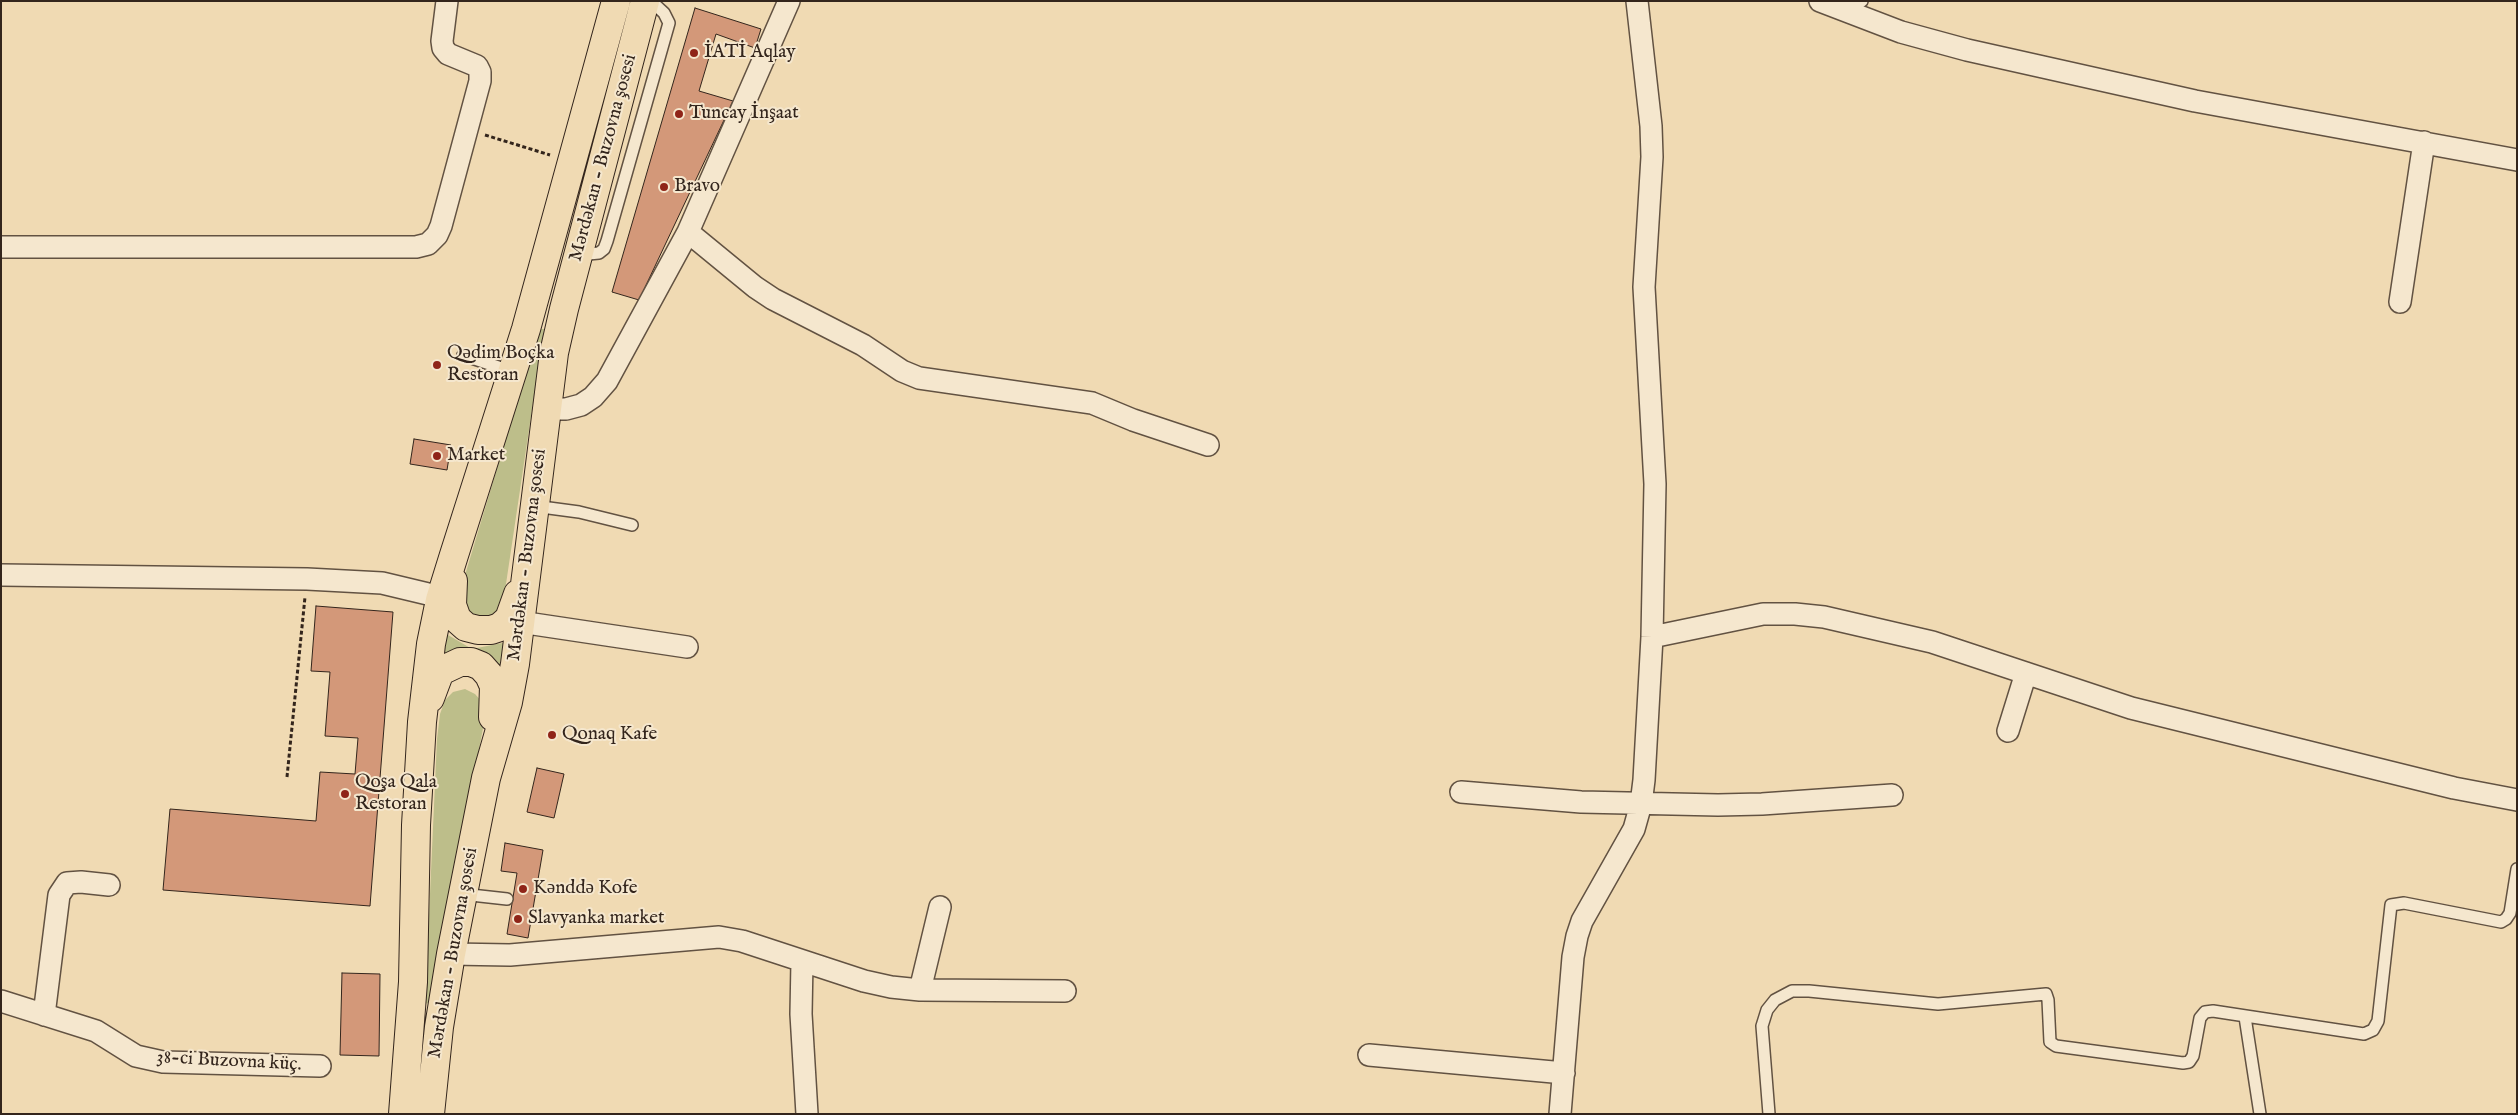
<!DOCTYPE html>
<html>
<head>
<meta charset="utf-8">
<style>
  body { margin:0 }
  #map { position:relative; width:2518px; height:1115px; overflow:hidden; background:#f0dab3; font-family:"IM FELL English",serif }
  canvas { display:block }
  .frame { position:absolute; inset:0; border:2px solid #33251c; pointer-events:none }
</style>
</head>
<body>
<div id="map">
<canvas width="2518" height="1115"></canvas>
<div class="frame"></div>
</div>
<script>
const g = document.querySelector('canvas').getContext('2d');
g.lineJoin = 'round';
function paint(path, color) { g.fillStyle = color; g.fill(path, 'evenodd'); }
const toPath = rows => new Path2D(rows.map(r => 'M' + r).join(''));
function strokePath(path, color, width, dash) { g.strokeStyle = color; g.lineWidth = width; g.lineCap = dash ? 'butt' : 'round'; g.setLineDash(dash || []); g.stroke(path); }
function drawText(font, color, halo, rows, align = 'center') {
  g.font = font + ' "IM FELL English",serif'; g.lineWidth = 4; g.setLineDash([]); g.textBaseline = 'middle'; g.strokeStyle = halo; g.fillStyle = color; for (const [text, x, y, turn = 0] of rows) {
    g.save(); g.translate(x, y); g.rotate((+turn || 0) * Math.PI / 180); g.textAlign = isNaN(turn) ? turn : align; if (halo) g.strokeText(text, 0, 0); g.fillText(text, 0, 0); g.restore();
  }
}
paint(toPath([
  [539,329,544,329,503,604,493,618,471,616,464,608,465,575],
  [443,632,472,649,507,642,501,677,439,665],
  [465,689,475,694,483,703,484,723,431,1002,425,1004,437,739,440,714,445,700,453,692]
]), '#bdbe8a');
const building = toPath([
  [695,8,761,29,755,48,716,34,699,91,733,101,639,300,612,292,695,8],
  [414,439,451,445,447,470,410,464,414,439],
  [316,606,393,612,370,906,163,890,170,809,316,821,320,772,355,774,358,738,325,736,330,672,311,671,316,606],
  [537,768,564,774,554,818,527,812,537,768],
  [505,843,543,850,528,938,507,934,517,873,501,871,505,843],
  [342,973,380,974,379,1056,340,1055,342,973]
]);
paint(building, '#d39879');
strokePath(building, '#33251c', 1);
const lane = toPath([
  [1849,11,1862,1],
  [578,255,599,253,604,249,607,241,669,23,664,13,651,1],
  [463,355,513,372],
  [534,506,579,512,632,525],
  [462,894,507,899],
  [2245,1017,2260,1114],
  [1769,1114,1762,1026,1767,1010,1775,1000,1792,991,1809,991,1938,1004,2046,994,2048,1000,2050,1042,2056,1046,2183,1063,2189,1062,2193,1056,2200,1018,2205,1012,2213,1011,2364,1034,2373,1030,2378,1021,2391,905,2404,903,2501,922,2506,919,2510,913,2517,869]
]);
const street = toPath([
  [1820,1,1901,32,1967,50,2195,101,2517,160],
  [688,232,755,287,773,299,863,345,902,371,919,378,1092,403,1133,420,1208,445],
  [1,247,416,247,428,244,437,235,441,226,480,81,480,72,477,66,448,54,443,48,442,41,447,1],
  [2400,302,2424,142],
  [546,409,566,409,581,405,593,397,607,381,688,232,789,1],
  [1,575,307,579,382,583,428,594,452,605],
  [520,622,687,647],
  [1652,637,1763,614,1795,614,1824,617,1932,642,2131,708,2454,788,2517,800],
  [2008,731,2026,673],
  [1461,792,1581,802,1718,805,1762,804,1892,795],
  [451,954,510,955,719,937,742,941,864,981,891,987,920,990,1065,991],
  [802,961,801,1014,807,1114],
  [920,990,940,907],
  [1,1001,96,1031,136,1056,163,1062,320,1066],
  [44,1015,59,895,67,883,81,882,109,885],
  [1369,1055,1564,1073],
  [1560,1114,1573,957,1577,936,1582,921,1634,829,1641,804,1644,780,1652,637,1655,484,1644,287,1652,157,1651,126,1637,1]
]);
const primary = toPath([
  [453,581,452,605,457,619,466,627,478,630,491,630,500,627,509,619,518,594],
  [430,698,439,674,443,670,460,662,471,662,481,666,489,675,494,686,493,717],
  [403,1114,413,982,416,825,422,722,431,644,440,600,454,555,526,329,616,1],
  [430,1114,439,1027,451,954,486,778,508,702,515,664,554,353,564,309,645,1]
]);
strokePath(lane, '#625242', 14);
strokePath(street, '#625242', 24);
strokePath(primary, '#33251c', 30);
strokePath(toPath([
  [485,135,550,155],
  [287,777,305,597]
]), '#33251c', 3, [4, 2.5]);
strokePath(lane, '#f5e7ce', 11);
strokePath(street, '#f5e7ce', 21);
strokePath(primary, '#f0dab3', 28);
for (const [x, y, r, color] of [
  [694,53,5,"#8f2418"],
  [679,114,5,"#8f2418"],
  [664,187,5,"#8f2418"],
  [437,365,5,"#8f2418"],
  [437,456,5,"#8f2418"],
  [552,735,5,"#8f2418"],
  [345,794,5,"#8f2418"],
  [523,889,5,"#8f2418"],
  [518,919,5,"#8f2418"]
]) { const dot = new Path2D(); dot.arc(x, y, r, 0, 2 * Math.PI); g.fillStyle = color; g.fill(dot); strokePath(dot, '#f5e7ce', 2); }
drawText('19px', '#33251c', '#f5e7ce', [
  ["İATİ Aqlay",704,53],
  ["Tuncay İnşaat",689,114],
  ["Bravo",674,187],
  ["Qədim Boçka",447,354],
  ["Restoran",447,376],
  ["Market",447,456],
  ["Qonaq Kafe",562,735],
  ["Qoşa Qala",355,783],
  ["Restoran",355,805],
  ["Kənddə Kofe",533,889],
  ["Slavyanka market",528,919]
], 'left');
drawText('19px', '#33251c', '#f5e7ce', [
  ["Mərdəkan - Buzovna şosesi",604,158,-75],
  ["Mərdəkan - Buzovna şosesi",528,555,-83],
  ["Mərdəkan - Buzovna şosesi",454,953,-80],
  ["38-ci Buzovna küç.",229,1062,3]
]);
</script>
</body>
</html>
